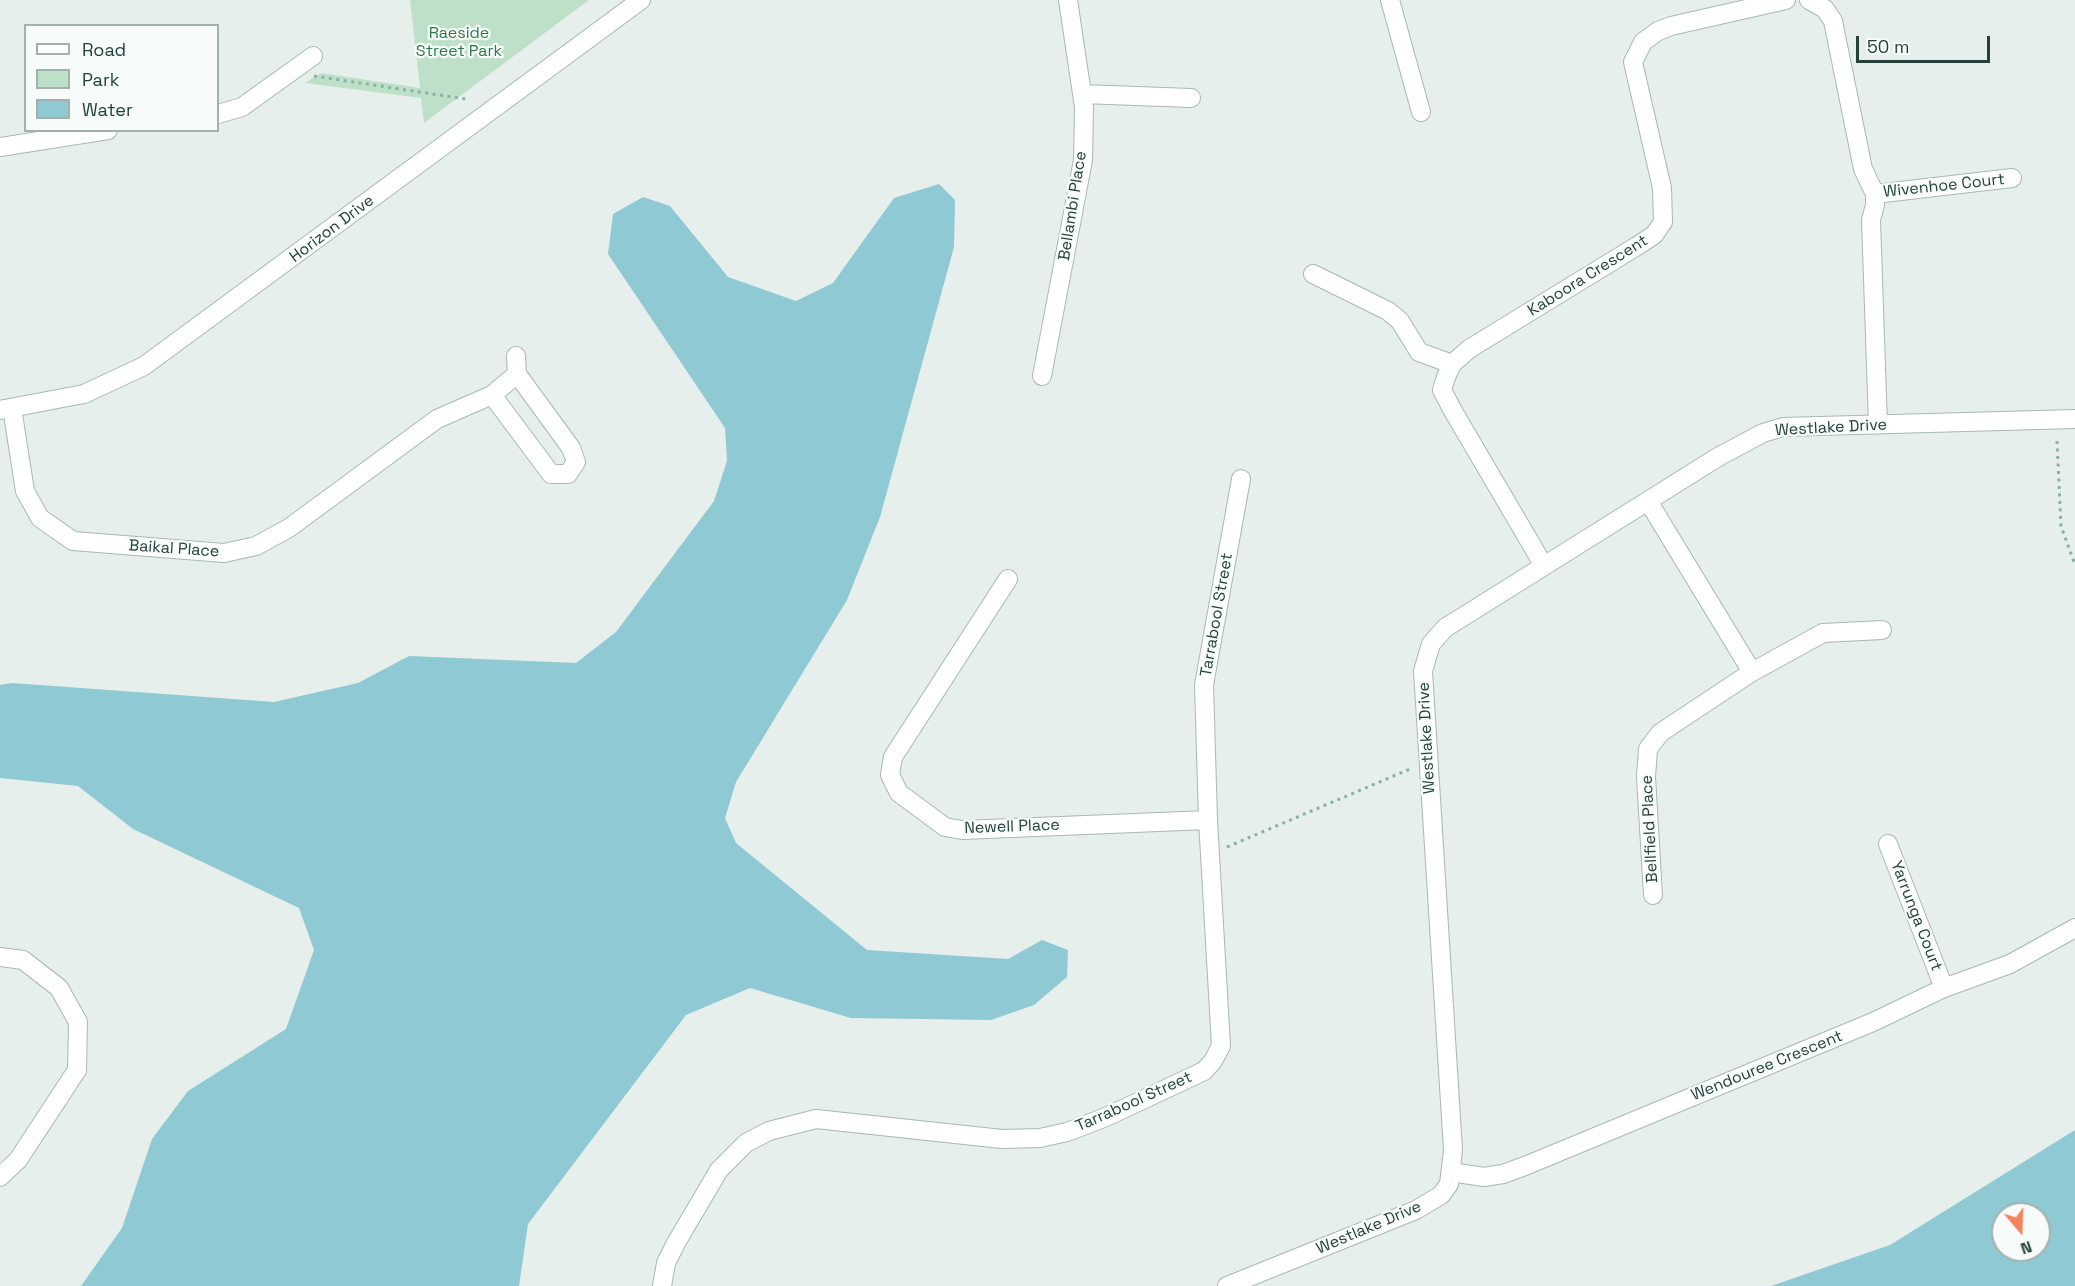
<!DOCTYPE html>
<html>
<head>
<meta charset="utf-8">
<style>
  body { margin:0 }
  #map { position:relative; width:2075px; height:1286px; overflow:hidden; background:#e6efeb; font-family:"Space Grotesk",sans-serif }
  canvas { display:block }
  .legend { position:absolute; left:24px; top:24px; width:195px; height:108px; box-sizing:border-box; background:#f7fbf9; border:2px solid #a3b1ad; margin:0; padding:8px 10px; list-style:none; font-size:18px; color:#24423a }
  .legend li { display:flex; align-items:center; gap:12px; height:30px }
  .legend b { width:30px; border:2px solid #a3b1ad }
  .north { position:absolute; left:1991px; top:1202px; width:60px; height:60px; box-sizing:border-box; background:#f7fbf9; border:2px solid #a3b1ad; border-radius:50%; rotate:161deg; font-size:16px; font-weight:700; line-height:24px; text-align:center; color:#24423a }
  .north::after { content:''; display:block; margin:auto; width:21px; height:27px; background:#f4845f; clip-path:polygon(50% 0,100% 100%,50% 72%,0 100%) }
  .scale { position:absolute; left:1856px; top:36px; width:134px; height:27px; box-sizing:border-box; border:3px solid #24423a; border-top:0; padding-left:8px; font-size:18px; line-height:21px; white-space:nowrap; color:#24423a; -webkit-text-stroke:4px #f7fbf9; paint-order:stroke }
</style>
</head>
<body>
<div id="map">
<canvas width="2075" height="1286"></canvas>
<ul class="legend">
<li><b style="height:8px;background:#fff"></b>Road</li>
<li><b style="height:16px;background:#bfe0c8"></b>Park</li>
<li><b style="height:16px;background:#8ec9d4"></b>Water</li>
</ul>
<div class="north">N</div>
<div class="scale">50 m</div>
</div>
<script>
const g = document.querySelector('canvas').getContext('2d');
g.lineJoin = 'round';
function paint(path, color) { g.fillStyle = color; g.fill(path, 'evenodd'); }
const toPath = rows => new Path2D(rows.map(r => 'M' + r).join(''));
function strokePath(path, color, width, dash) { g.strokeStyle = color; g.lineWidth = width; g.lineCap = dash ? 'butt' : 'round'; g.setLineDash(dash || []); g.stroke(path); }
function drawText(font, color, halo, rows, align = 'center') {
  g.font = font + ' "Space Grotesk",sans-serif'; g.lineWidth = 4.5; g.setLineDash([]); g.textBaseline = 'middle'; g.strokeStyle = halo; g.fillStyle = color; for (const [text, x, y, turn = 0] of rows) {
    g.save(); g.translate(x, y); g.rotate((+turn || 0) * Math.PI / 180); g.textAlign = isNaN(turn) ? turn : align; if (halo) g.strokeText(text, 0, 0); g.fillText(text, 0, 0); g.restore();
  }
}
paint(toPath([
  [410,0,589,0,424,123,421,98,305,83,321,73,420,88]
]), '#bfe0c8');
paint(toPath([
  [939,184,955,200,954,247,880,517,847,600,736,782,725,818,736,843,867,950,1008,959,1042,940,1068,950,1067,977,1034,1005,991,1020,851,1018,750,988,686,1015,528,1224,519,1286,81,1286,122,1228,152,1139,188,1091,286,1029,314,950,299,908,133,829,78,786,0,778,0,685,12,683,274,702,358,683,409,656,576,663,616,632,714,501,727,461,725,428,608,254,613,214,643,197,670,206,728,277,796,301,833,283,894,198],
  [2075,1130,2075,1286,1771,1286,1890,1245],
  [2003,1214,2039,1214,2039,1250,2003,1250]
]), '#8ec9d4');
const minor = toPath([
  [1390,0,1421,112],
  [1809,0,1825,9,1833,21,1863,169,1875,194,1875,205,1871,220,1878,425],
  [1082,94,1191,98],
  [218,114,242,107,313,56],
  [0,147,108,130],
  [1875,194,2012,178],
  [1313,274,1388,311,1400,321,1419,352,1452,364],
  [1042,376,1083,160,1084,107,1068,0],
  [492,395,551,474,568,474,576,462,571,448,517,374],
  [12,408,25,491,40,518,73,541,224,553,256,546,289,528,437,419,492,395,517,374,516,356],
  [0,410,84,394,144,366,641,0],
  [1648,501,1752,672],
  [1544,566,1453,411,1442,390,1446,377,1452,364,1469,349,1637,246,1654,235,1663,222,1662,188,1633,62,1643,42,1658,31,1671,26,1786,0],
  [1008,579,893,757,890,775,899,793,945,827,962,830,1208,820],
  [1888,844,1944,988],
  [1653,895,1646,777,1648,749,1660,733,1752,672,1823,633,1882,630],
  [0,957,23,960,59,988,78,1022,77,1070,18,1160,0,1177],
  [1451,1172,1484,1177,1503,1174,1525,1166,1873,1022,1944,988,2010,964,2075,928],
  [662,1286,666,1263,676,1243,719,1170,746,1143,769,1131,816,1119,1002,1139,1040,1138,1067,1132,1106,1117,1204,1071,1213,1061,1221,1046,1208,820,1204,685,1241,479],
  [1227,1286,1416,1210,1441,1195,1449,1184,1453,1150,1423,671,1431,644,1445,628,1718,457,1763,433,1783,427,2075,419]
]);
strokePath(minor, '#a8b8b2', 20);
strokePath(toPath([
  [314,76,466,99],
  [2057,441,2061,526,2075,565],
  [1227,847,1410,769]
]), '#86b3a5', 3, [3, 4.5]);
strokePath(minor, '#fff', 18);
drawText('16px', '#2d7a4b', '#f7fbf9', [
  ["Raeside",459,34],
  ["Street Park",459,52]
]);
drawText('16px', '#24423a', '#f7fbf9', [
  ["Wivenhoe Court",1944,186,-6],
  ["Bellambi Place",1073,206,-81],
  ["Horizon Drive",332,229,-37],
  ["Kaboora Crescent",1588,276,-32],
  ["Westlake Drive",1831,428,-3],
  ["Baikal Place",174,549,4],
  ["Tarrabool Street",1217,615,-80],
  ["Westlake Drive",1427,738,-93],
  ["Newell Place",1012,827,-2],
  ["Bellfield Place",1650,829,-93],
  ["Yarrunga Court",1916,916,69],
  ["Wendouree Crescent",1767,1066,-22],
  ["Tarrabool Street",1134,1102,-24],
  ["Westlake Drive",1369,1228,-23]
]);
</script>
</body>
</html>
